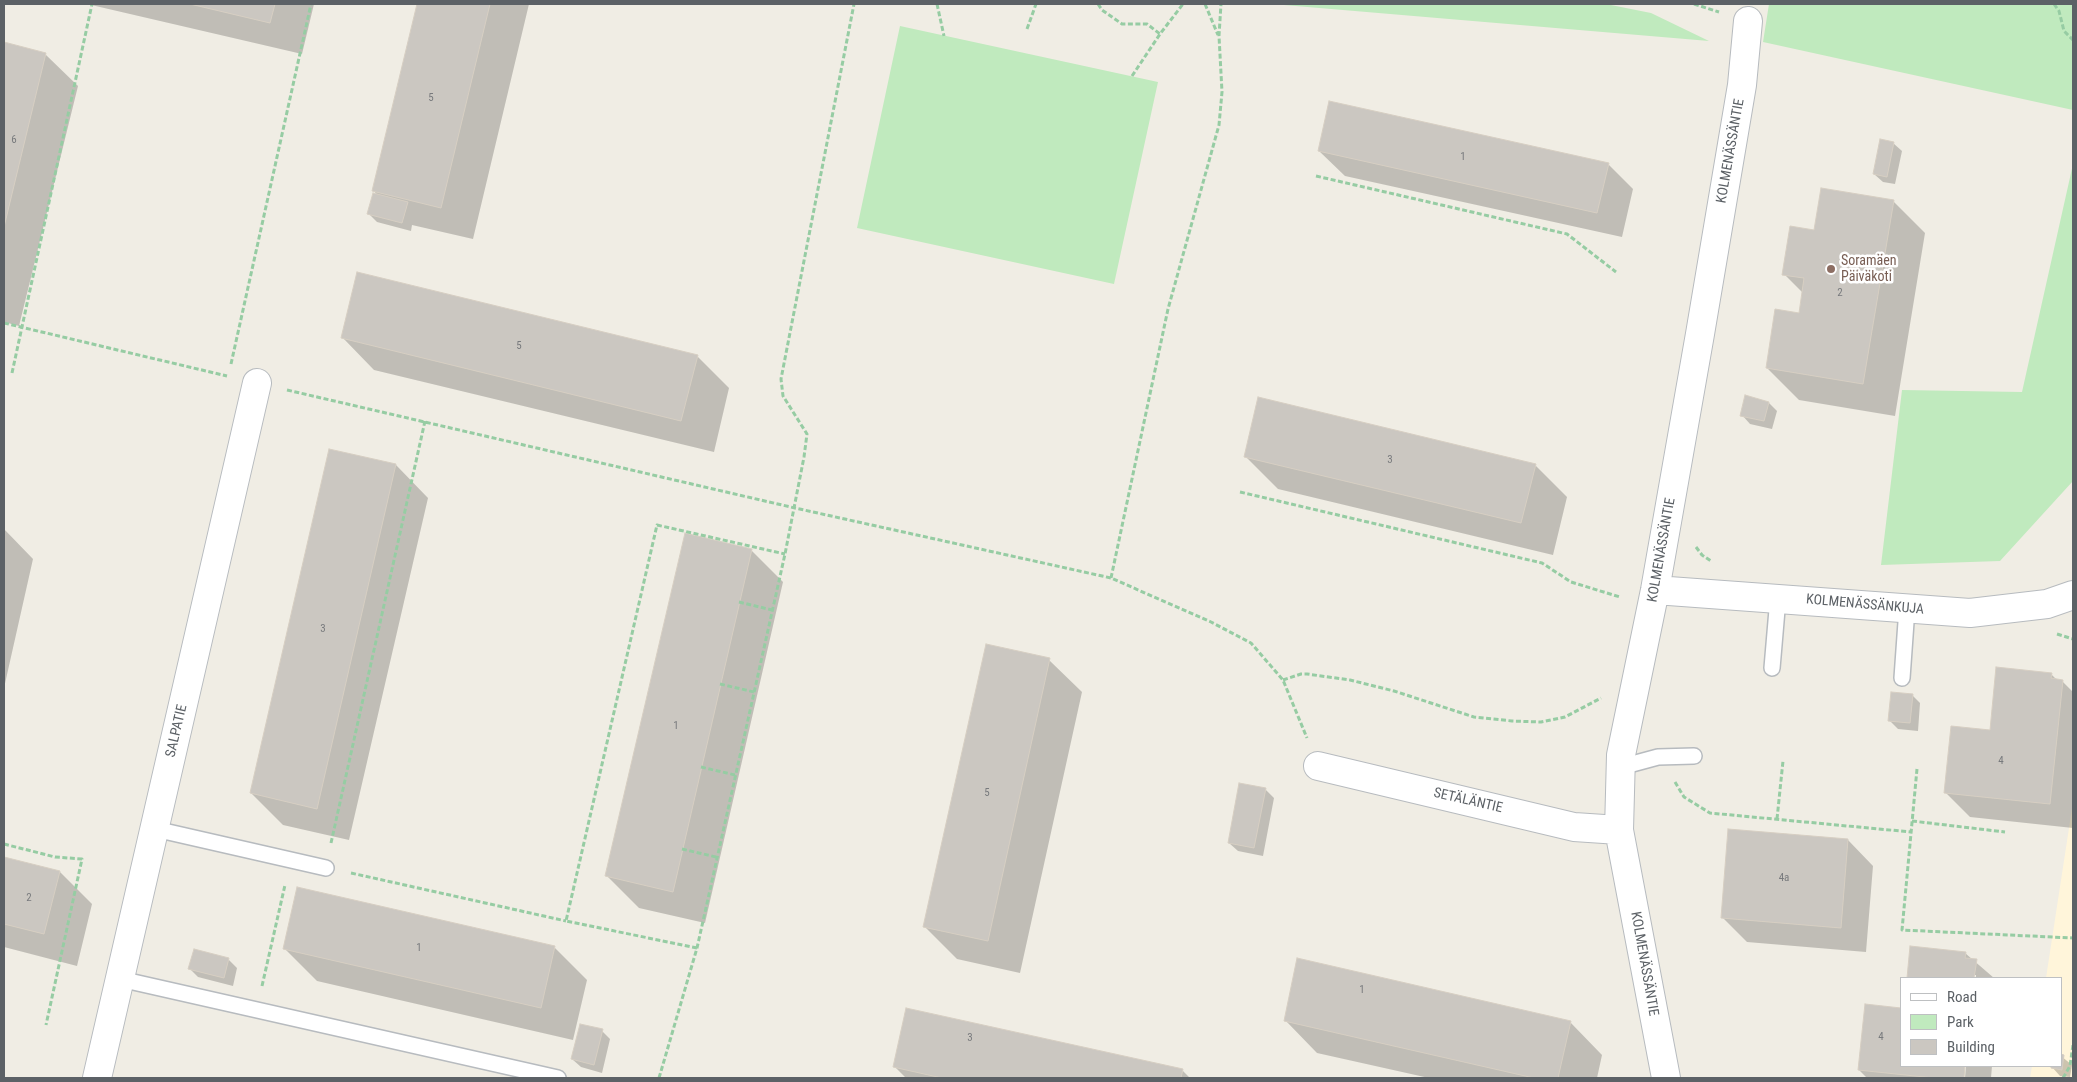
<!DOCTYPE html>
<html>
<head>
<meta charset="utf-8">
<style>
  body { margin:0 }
  #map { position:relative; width:2077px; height:1082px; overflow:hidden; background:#f0ede4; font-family:"Roboto Condensed",sans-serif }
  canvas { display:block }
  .frame { position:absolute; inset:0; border:5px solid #5c6166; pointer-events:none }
  .legend { position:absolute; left:1900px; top:977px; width:162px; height:90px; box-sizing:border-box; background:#fff; border:1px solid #bec0c2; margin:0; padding:6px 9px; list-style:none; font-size:15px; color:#5c6166 }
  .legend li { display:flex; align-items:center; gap:10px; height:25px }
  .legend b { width:25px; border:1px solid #bec0c2 }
</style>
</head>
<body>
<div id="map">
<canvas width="2077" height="1082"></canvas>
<div class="frame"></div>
<ul class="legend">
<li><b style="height:6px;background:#fff"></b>Road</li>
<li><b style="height:14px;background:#c0eabe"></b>Park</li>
<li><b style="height:14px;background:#cbc7c1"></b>Building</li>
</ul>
</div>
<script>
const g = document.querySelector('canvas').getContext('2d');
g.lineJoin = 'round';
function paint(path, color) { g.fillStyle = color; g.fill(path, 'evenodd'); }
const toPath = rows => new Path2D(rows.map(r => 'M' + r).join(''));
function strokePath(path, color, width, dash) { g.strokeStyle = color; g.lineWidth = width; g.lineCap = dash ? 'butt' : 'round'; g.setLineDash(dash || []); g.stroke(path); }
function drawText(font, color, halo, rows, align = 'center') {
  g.font = font + ' "Roboto Condensed",sans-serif'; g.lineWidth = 5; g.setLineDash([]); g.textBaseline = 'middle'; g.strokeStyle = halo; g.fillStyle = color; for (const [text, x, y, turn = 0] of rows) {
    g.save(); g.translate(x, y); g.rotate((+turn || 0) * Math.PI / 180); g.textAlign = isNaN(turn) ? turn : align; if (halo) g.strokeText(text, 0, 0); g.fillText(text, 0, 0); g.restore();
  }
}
paint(toPath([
  [2073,802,2073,1078,2030,1078,2032,1066,2061,1066,2061,978,2046,978]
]), '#fff5da');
paint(toPath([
  [1272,4,1606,4,1651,13,1709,41],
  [1769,4,2073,4,2073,110,1763,42],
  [900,26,1158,82,1114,284,857,228],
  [2073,164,2073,481,2000,561,1881,565,1902,390,2022,392]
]), '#c0eabe');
paint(toPath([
  [87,4,314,4,302,54],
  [418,4,529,4,473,239,412,225,411,231,377,222,369,214,378,196,374,191],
  [4,44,45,54,78,86,19,326,4,322],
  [1893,143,1902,151,1895,184,1883,182,1874,174],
  [1319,151,1608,164,1633,189,1622,237,1345,176],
  [1893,201,1925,233,1895,416,1799,400,1767,368,1800,314,1803,293,1784,274],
  [342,337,697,356,729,388,714,452,374,370],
  [1769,403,1777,411,1772,429,1750,424,1742,415],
  [330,450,396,465,428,498,349,840,283,825,251,793],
  [1245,456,1535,465,1567,497,1553,555,1278,489],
  [4,529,33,559,4,688],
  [751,550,783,582,705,923,639,908,607,876],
  [1049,660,1082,692,1020,973,957,959,925,927],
  [2051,674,2057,680,2062,681,2073,692,2073,828,1970,817,1945,792,1991,732],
  [1912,695,1920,703,1918,731,1898,729,1890,721],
  [1265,789,1274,798,1263,856,1238,851,1229,843],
  [1848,840,1873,866,1866,952,1747,942,1722,917],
  [4,858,60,872,92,904,77,966,4,947],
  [298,889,555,948,587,980,573,1040,317,981,285,949],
  [1911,947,1965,953,1994,978,1976,978,1976,975,1974,975,1973,978,1908,978],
  [228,959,237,968,233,986,198,977,190,969],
  [1285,1020,1570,1022,1602,1055,1597,1078,1429,1078,1317,1053],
  [602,1031,610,1039,602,1073,581,1067,572,1059],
  [2061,1056,2072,1065,2070,1077,2060,1076,2052,1067,2052,1066,2061,1066],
  [1901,1066,1964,1066,1962,1078,1867,1078,1859,1070],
  [1966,1066,1992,1066,1991,1078,1965,1078],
  [895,1067,1183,1071,1190,1078,906,1078]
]), '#0003');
const building = toPath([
  [190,4,275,4,270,23,190,4],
  [417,4,490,4,441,208,372,191,417,4],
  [4,42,46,53,4,227,4,42],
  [1329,101,1609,163,1597,213,1318,151,1329,101],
  [1880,139,1894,142,1887,177,1873,174,1880,139],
  [1821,188,1894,200,1863,384,1766,368,1775,309,1799,313,1804,278,1782,275,1790,226,1814,230,1821,188],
  [373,193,408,202,402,223,367,214,373,193],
  [357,272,698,355,681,421,341,338,357,272],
  [1745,395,1769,402,1764,421,1740,416,1745,395],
  [1258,397,1536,464,1521,523,1244,457,1258,397],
  [329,449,396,464,317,809,250,793,329,449],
  [685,533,752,549,673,892,605,876,685,533],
  [986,644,1050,658,988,941,923,927,986,644],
  [1996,667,2052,673,2051,678,2063,680,2050,804,1944,793,1951,726,1990,730,1996,667],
  [1891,692,1913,694,1910,723,1888,721,1891,692],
  [1239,783,1266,788,1254,848,1228,843,1239,783],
  [1728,829,1848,839,1841,928,1721,918,1728,829],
  [4,857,60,871,44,934,4,924,4,857],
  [297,887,555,946,541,1008,283,949,297,887],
  [1910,946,1966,952,1965,958,1977,959,1974,978,1907,978,1910,946],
  [194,949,229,958,224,978,188,969,194,949],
  [1297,958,1571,1021,1558,1078,1534,1078,1284,1021,1297,958],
  [1865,1004,1901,1008,1901,1066,1965,1066,1964,1078,1934,1078,1858,1070,1865,1004],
  [906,1008,1183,1069,1181,1078,942,1078,893,1067,906,1008],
  [580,1024,603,1029,594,1065,571,1059,580,1024],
  [2061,1054,2064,1055,2062,1070,2051,1068,2051,1066,2061,1066,2061,1054]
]);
paint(building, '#cbc7c1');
strokePath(building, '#d6cec2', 1);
const service = toPath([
  [1772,668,1778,598],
  [1902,678,1907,608],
  [1621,767,1658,757,1694,756],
  [155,829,326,868],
  [120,979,558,1078]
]);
const minor = toPath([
  [1655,590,1970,613,2047,604,2073,595],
  [1318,766,1574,827,1619,830],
  [97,1078,257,383],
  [1666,1078,1619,830,1621,755,1655,590,1700,334,1742,85,1748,21]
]);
strokePath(service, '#b7bbbf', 18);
strokePath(minor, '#b7bbbf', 30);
strokePath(toPath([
  [937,4,944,36],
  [1098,4,1102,10,1122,24,1147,24,1160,34,1183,4],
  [1205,4,1218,35],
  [1694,4,1719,12],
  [2054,4,2059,11,2064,31,2073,40],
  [1027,29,1036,4],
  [1132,76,1160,34],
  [1316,176,1567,234,1616,272],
  [4,323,227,376],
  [231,364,311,4],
  [12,373,92,4],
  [287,390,795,508,1111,578,1211,622,1251,643,1283,680,1307,738],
  [1240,492,1542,563,1571,582,1620,597],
  [1696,547,1702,555,1711,561],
  [1111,578,1168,309,1219,125,1222,92,1219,36,1221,4],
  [739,602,772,610],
  [2057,634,2073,639],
  [1283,680,1301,674,1307,674,1350,680,1394,691,1474,717,1512,721,1541,722,1565,717,1601,698],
  [720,684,754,692],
  [701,767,735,775],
  [1917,769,1902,930,2073,938],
  [1675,782,1684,797,1710,813,1911,832],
  [1777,819,1783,761],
  [1912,821,2005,832],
  [331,843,425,421],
  [4,844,55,857,82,859,46,1025],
  [682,849,716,857],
  [351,873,566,921],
  [697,948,566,921,657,525,785,554],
  [262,986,285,885],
  [659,1078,697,948,785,554,804,457,807,434,783,396,781,379,854,4],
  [2063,1078,2070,1066,2073,1045]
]), '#96cca3', 3, [5, 2.5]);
strokePath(service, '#fff', 15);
strokePath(minor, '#fff', 28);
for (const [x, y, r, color] of [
  [1831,269,5,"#8d6e63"]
]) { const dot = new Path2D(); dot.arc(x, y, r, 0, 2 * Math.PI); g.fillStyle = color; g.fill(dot); strokePath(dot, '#fff', 2); }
drawText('11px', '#787a7d', null, [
  ["5",431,98],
  ["6",14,140],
  ["1",1463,157],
  ["2",1840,293],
  ["5",519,346],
  ["3",1390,460],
  ["3",323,629],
  ["1",676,726],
  ["4",2001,761],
  ["5",987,793],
  ["4a",1784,878],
  ["2",29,898],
  ["1",419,948],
  ["1",1362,990],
  ["4",1881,1037],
  ["3",970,1038]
]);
drawText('14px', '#5c6166', '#fff', [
  ["KOLMENÄSSÄNTIE",1731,151,-80],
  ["KOLMENÄSSÄNTIE",1662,550,-80],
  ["KOLMENÄSSÄNKUJA",1865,605,5],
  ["SALPATIE",177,731,-77],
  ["SETÄLÄNTIE",1468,801,13],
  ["KOLMENÄSSÄNTIE",1644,964,80]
]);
drawText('14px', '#785e54', '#fff', [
  ["Soramäen",1841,261],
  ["Päiväkoti",1841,277]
], 'left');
</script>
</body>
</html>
